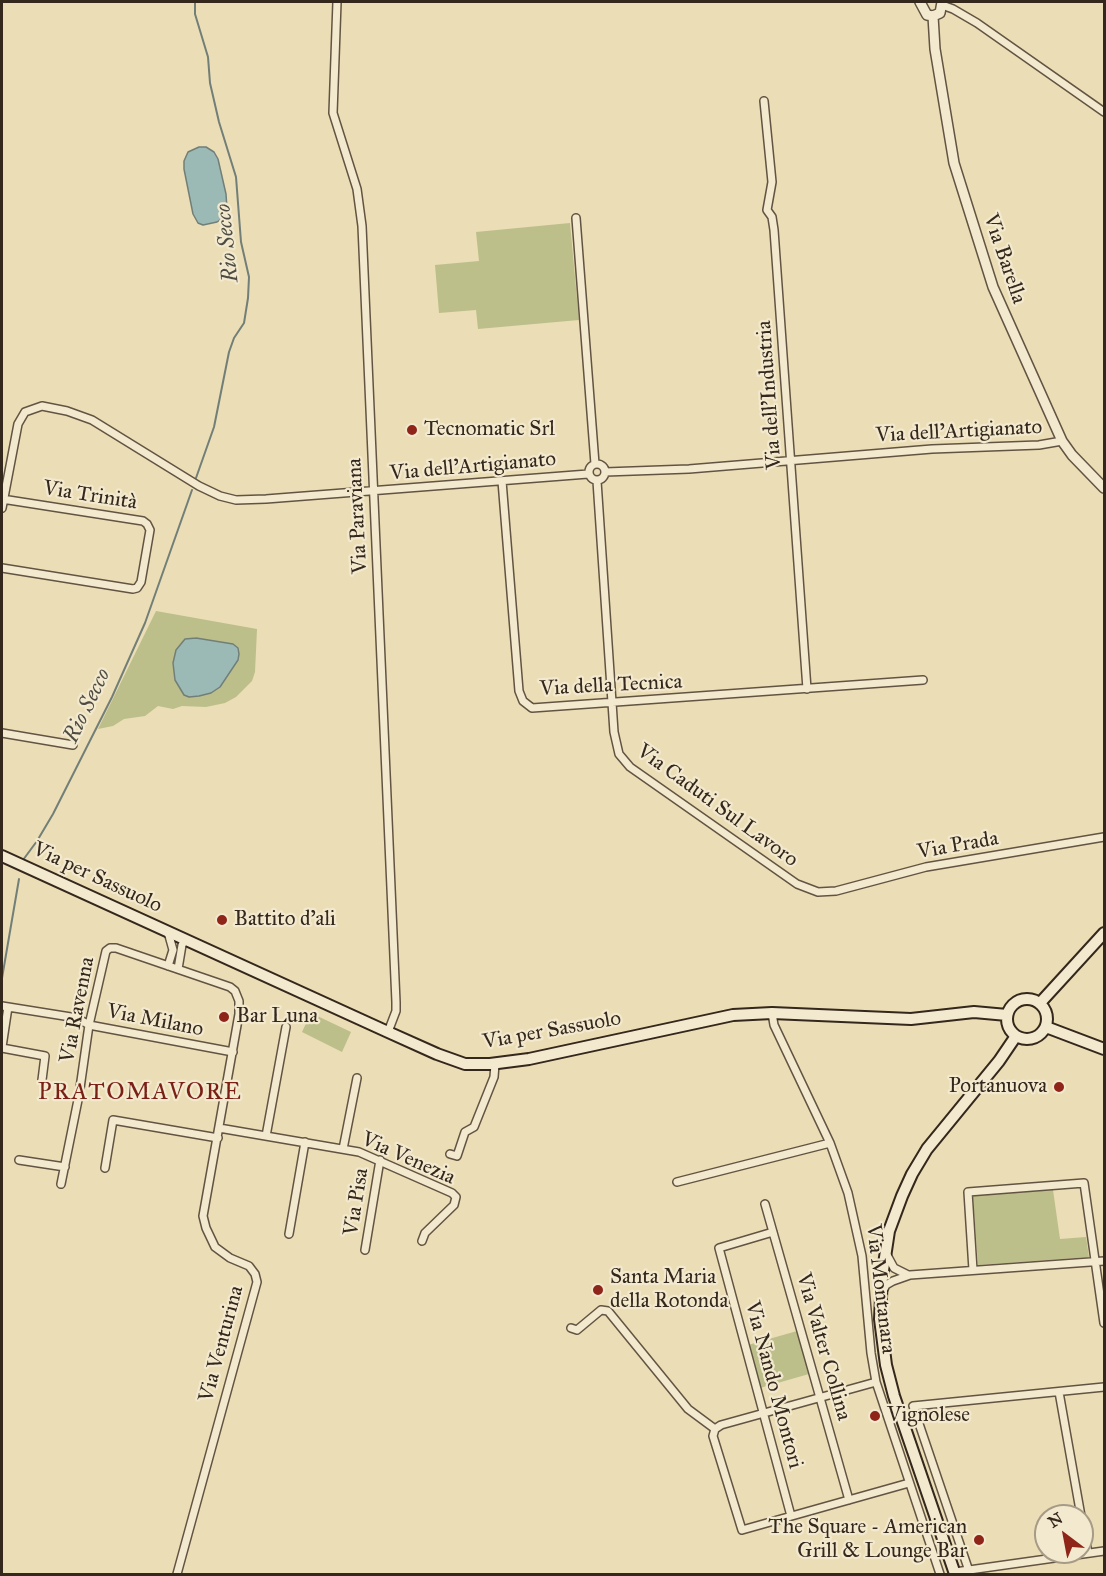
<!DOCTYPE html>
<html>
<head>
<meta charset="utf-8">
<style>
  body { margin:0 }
  #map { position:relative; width:1106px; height:1576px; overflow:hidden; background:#ebddb5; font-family:"IM FELL Great Primer",serif }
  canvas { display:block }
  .frame { position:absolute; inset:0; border:3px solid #34271b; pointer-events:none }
  .north { position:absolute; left:1034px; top:1504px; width:60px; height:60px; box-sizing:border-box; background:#f2e9cf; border:2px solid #a69b87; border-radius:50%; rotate:328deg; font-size:16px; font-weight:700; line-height:24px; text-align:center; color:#34271b }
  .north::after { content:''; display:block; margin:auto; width:21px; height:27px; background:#8f2418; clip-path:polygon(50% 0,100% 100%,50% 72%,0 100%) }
</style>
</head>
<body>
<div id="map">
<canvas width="1106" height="1576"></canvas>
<div class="frame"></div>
<div class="north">N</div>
</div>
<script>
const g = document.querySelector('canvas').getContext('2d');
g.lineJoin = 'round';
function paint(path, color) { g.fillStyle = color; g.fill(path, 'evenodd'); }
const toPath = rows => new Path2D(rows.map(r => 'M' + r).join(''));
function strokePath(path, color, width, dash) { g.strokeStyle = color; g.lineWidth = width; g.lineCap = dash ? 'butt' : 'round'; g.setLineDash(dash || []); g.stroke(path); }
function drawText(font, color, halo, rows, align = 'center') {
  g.font = font + ' "IM FELL Great Primer",serif'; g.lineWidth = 4.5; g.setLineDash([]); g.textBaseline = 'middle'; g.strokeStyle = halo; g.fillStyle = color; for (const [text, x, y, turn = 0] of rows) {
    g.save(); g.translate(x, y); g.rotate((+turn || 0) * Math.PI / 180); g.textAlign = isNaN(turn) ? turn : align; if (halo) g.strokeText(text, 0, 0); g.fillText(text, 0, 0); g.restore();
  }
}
paint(toPath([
  [570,223,579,320,478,329,476,310,439,313,435,265,479,261,476,232],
  [156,611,257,629,255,672,252,681,236,697,225,703,206,707,182,706,173,709,158,706,145,716,124,719,113,726,98,729],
  [311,1013,351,1032,342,1052,302,1032],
  [1053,1190,1060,1239,1086,1237,1089,1257,978,1265,973,1196],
  [797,1331,809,1374,760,1388,748,1345]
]), '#bcbf8a');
const water = toPath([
  [199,147,206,147,214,152,218,159,226,194,227,209,224,217,217,222,203,225,198,223,193,214,184,169,184,161,188,152,199,147],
  [196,638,233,644,238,648,239,654,238,660,220,687,211,693,199,696,189,697,184,695,175,680,173,663,176,650,185,639,196,638]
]);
paint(water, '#9bbab6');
strokePath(water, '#727f78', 1.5);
strokePath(toPath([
  [195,2,195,14,208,57,210,83,219,122,236,177,241,242,249,277,248,298,244,323,234,338,229,352,214,427,196,478],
  [23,860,37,841,53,814,112,697,145,623,192,490],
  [2,978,19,879]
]), '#727f78', 2);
const minor = toPath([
  [337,2,333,113,357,189,362,226,396,1002,396,1011,388,1032],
  [942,5,953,9,977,23,1104,112],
  [764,101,772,182,767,210,772,217,774,230,807,689],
  [576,218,595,464],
  '589 472a8 8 0 1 1 16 0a8 8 0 1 1-16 0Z',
  [605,472,689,469,932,449,1039,445,1062,441],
  [502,481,519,691,523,701,532,708,923,680],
  [597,481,614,732,619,754,630,767,797,884,818,892,836,891,926,867,1104,837],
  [2,499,143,521,147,524,150,530,141,582,137,588,133,589,2,568],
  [2,508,18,424,25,412,42,406,67,411,92,420,199,486,220,496,236,500,266,499,588,474],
  [2,733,73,745],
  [168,966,173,950,168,932],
  [178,969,182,945,185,940],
  [2,1006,77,1018,89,1025,233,1052],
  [772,1013,774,1025,830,1143,848,1193,862,1256,871,1353,876,1382,940,1574],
  [2,1047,8,1007],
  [2,1048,45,1056,42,1080],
  [219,1128,359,1152,452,1193,456,1197,454,1205,425,1233,422,1241],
  [266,1136,286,1027],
  [343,1149,357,1078],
  [450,1154,457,1156,465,1132,474,1127,494,1077,495,1064],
  [19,1160,65,1167],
  [105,1168,113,1120,218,1138],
  [677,1182,830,1143],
  [61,1184,79,1095,89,1025,106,951,110,948,116,948,230,987,235,991,239,1001,239,1014,203,1216,206,1228,215,1247,230,1258,249,1266,255,1274,257,1282,177,1574],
  [765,1204,849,1500],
  [773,1232,719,1248,791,1516],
  [289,1234,305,1142],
  [365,1250,380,1160],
  [887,1255,894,1268,908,1275],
  [973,1270,968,1192,1084,1183,1104,1323],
  [883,1291,886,1285,893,1281,910,1275,1104,1261],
  [571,1328,577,1330,601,1310,608,1311,688,1409,715,1429],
  [876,1382,721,1425,715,1429,713,1436,742,1530,909,1483],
  [1059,1392,1081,1516],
  [1082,1519,1088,1553],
  [955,1572,1104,1551],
  [970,1574,913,1406,1104,1387]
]);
const tertiary = toPath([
  [920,2,927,15,933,16,940,13,942,2],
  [933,16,935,49,954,163,993,287,1062,441,1072,455,1104,488]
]);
const secondary = toPath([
  [2,856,388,1032,437,1054,465,1064,490,1064,529,1059,733,1015,772,1013,911,1019,974,1012,1007,1015],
  '1007 1019a20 20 0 1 1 40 0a20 20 0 1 1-40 0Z',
  [1040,1003,1104,933],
  [1046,1027,1104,1049],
  [955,1574,894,1396,886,1365,880,1319,882,1277,889,1231,902,1196,912,1174,927,1149,999,1061,1016,1036]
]);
strokePath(minor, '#625442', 10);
strokePath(tertiary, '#625442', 12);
strokePath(secondary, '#34271b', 14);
strokePath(minor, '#f2e9cf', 7);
strokePath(tertiary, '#f2e9cf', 9);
strokePath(secondary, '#f2e9cf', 10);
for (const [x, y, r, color] of [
  [412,430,6,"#8f2418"],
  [222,920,6,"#8f2418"],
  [224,1017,6,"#8f2418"],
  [1059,1087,6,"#8f2418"],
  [598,1290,6,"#8f2418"],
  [875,1416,6,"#8f2418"],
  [979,1540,6,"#8f2418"]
]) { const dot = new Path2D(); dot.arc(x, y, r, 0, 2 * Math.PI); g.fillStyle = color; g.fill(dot); strokePath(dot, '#f2e9cf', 2); }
drawText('21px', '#34271b', '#f2e9cf', [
  ["Via Barella",1004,259,71],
  ["Via dell’Industria",770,395,-94],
  ["Via dell'Artigianato",959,432,-3],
  ["Via dell'Artigianato",473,467,-5],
  ["Via Trinità",90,496,9],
  ["Via Paraviana",358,516,-93],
  ["Via della Tecnica",611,686,-3],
  ["Via Caduti Sul Lavoro",717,806,36],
  ["Via Prada",958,846,-10],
  ["Via per Sassuolo",97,878,25],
  ["Via Ravenna",78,1010,-79],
  ["Via Milano",155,1021,11],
  ["Via per Sassuolo",552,1031,-10],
  ["Via Venezia",408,1159,24],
  ["Via Pisa",357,1202,-81],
  ["Via Montanara",880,1289,83],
  ["Via Venturina",222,1344,-75],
  ["Via Valter Collina",823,1347,74],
  ["Via Nando Montori",773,1385,75]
]);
drawText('21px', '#34271b', '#f2e9cf', [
  ["Tecnomatic Srl",424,430],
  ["Battito d'ali",234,920],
  ["Bar Luna",236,1017],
  ["Portanuova",1047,1087,"right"],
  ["Santa Maria",610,1278],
  ["della Rotonda",610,1302],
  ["Vignolese",887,1416],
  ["The Square - American",967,1528,"right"],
  ["Grill & Lounge Bar",967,1552,"right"]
], 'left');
drawText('italic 22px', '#4e4c42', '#f2e9cf', [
  ["Rio Secco",228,243,-96],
  ["Rio Secco",88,706,-64]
]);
g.letterSpacing = '1.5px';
drawText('24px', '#7a1f14', '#f2e9cf', [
  ["PRATOMAVORE",140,1093]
]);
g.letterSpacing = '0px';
</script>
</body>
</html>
